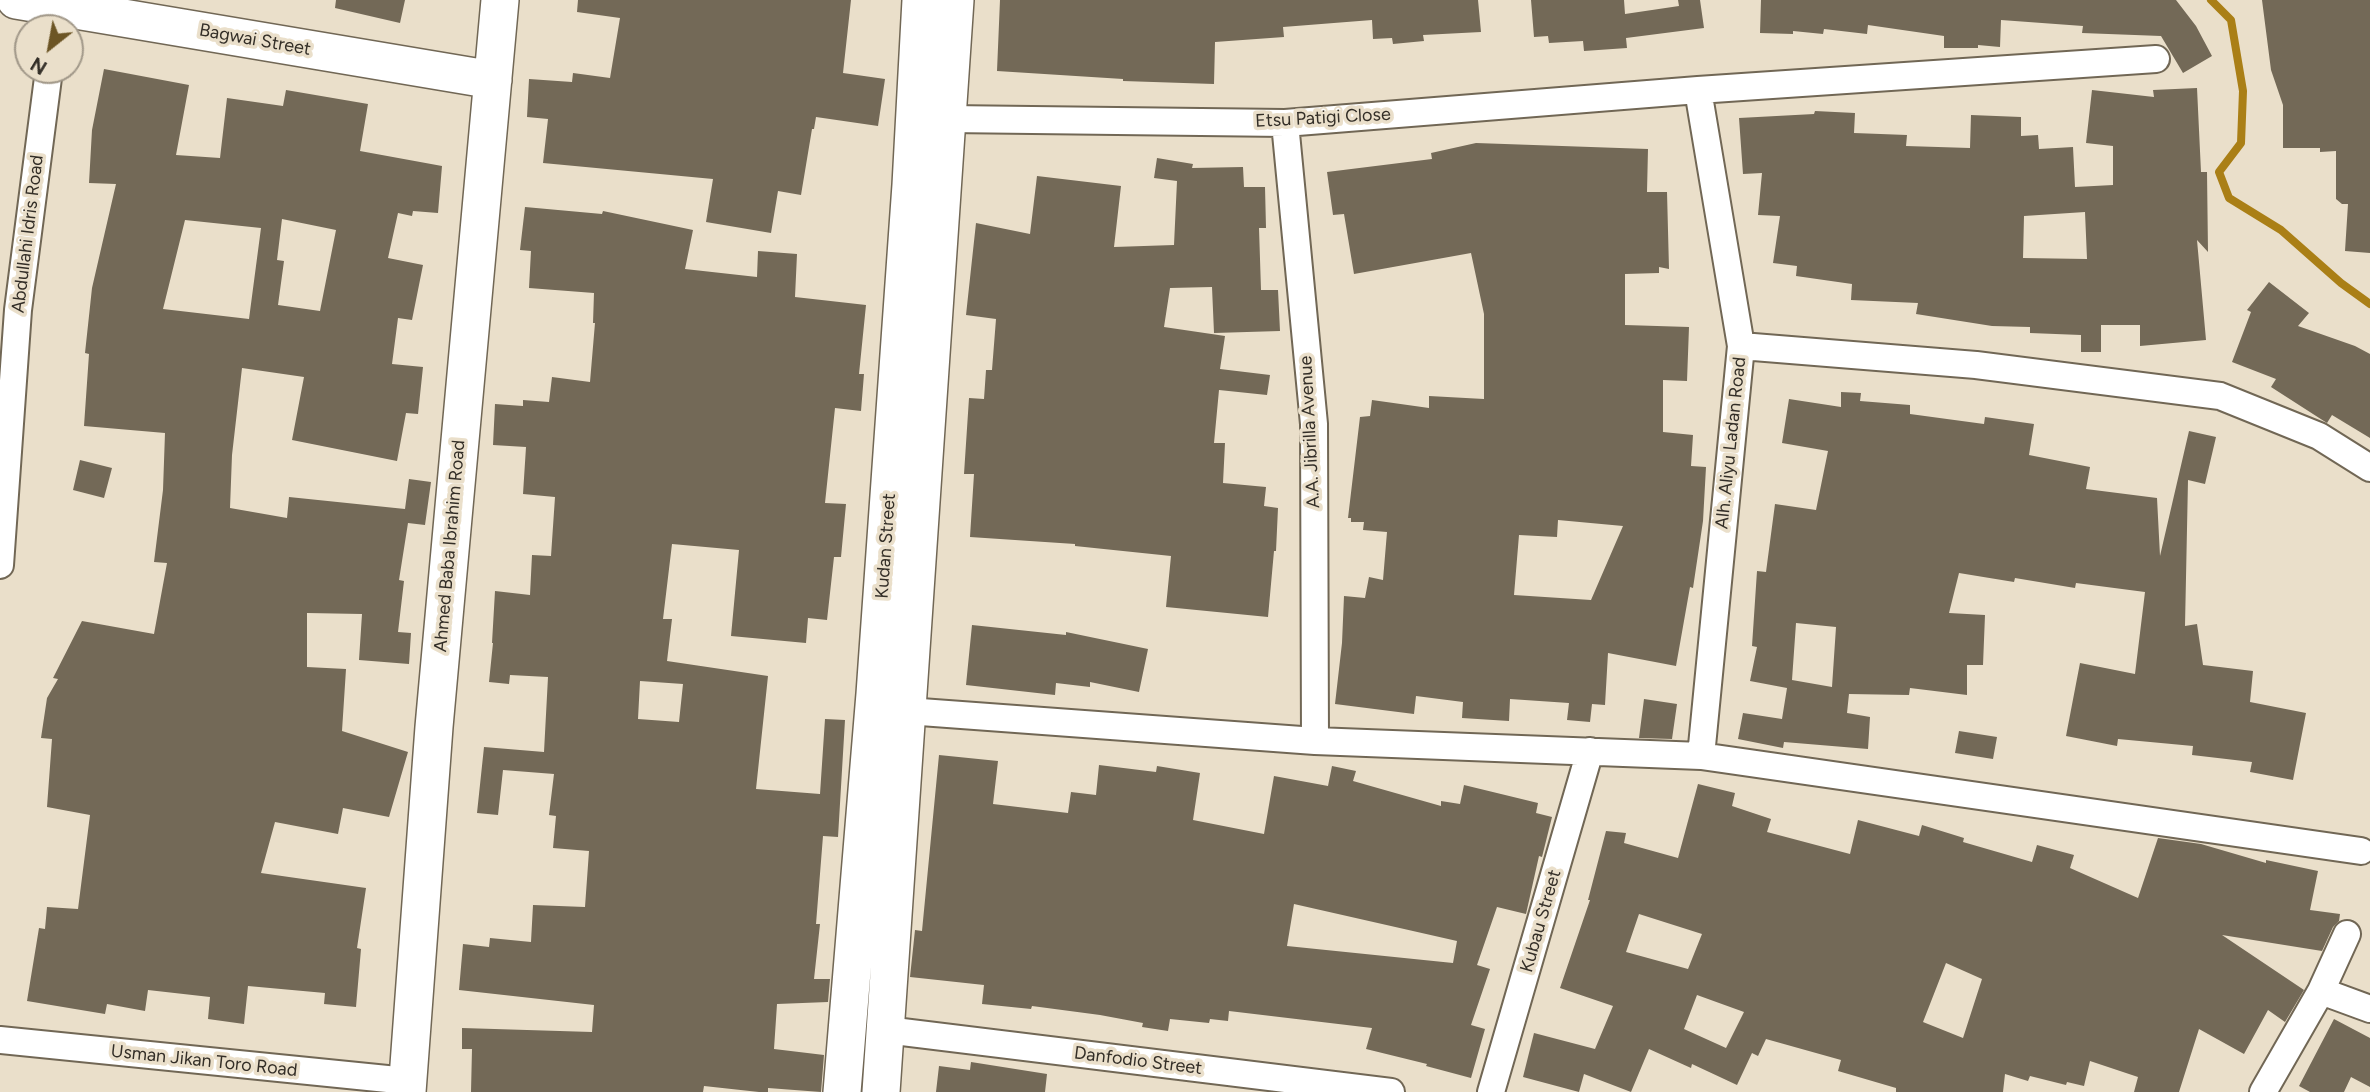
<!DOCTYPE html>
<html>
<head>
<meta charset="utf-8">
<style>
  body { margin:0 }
  #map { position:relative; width:2370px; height:1092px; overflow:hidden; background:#eadfca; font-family:Figtree,sans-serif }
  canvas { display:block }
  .north { position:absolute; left:14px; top:14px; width:70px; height:70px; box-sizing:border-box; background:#eadfca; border:2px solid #a19889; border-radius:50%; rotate:211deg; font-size:19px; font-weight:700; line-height:28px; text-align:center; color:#332e27 }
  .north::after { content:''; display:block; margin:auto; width:24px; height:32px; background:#6c5525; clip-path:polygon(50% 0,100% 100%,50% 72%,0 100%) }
</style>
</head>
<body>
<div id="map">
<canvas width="2370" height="1092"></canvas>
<div class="north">N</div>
</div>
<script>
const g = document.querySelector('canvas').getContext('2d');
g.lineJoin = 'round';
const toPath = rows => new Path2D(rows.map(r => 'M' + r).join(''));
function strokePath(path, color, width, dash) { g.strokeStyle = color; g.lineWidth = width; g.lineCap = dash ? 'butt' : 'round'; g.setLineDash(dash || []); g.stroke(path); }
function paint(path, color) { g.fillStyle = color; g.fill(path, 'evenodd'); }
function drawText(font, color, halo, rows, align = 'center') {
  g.font = font + ' Figtree,sans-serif'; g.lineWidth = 7; g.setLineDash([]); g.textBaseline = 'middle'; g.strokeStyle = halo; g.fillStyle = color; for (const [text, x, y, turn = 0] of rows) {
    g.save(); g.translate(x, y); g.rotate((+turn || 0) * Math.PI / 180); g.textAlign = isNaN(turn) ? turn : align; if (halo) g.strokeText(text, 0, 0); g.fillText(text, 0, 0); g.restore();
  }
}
strokePath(toPath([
  [2211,0,2231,20,2243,91,2241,143,2219,172,2229,198,2281,230,2341,283,2370,304]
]), '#aa7f16', 8);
paint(toPath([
  [336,0,405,0,400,23,335,8],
  [578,0,851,0,843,73,885,79,878,126,816,117,814,129,812,129,801,195,778,191,771,233,706,222,713,179,543,163,548,119,527,117,529,79,572,82,573,73,610,78,620,18,577,12],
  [1000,0,1478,0,1481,32,1423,35,1424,41,1393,44,1392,38,1373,39,1372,20,1283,27,1284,37,1215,42,1214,84,1123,81,1123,79,997,71],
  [1531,0,1624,0,1625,14,1679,6,1678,0,1700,0,1704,28,1626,38,1627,48,1584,51,1583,41,1549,43,1548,36,1534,37],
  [1761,0,2176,0,2196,26,2212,56,2183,73,2161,36,2082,33,2083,26,2001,20,2000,47,1978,45,1978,48,1944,48,1944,36,1868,25,1867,34,1824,29,1823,34,1793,31,1793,34,1760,33],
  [2262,0,2370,0,2370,253,2345,251,2348,204,2342,204,2336,199,2336,151,2320,152,2320,148,2283,148,2283,105,2271,70],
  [104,69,189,85,176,155,220,158,227,98,283,106,286,90,368,104,360,151,442,166,438,213,413,211,412,216,398,213,388,258,423,265,412,320,398,318,392,364,423,367,418,414,406,413,397,461,292,440,304,377,242,368,232,455,230,508,287,518,289,497,405,509,409,479,431,482,425,525,408,523,399,580,404,581,398,632,411,633,409,664,359,660,362,614,307,613,307,667,346,669,342,731,408,752,389,817,343,808,338,834,275,822,261,873,366,888,357,948,361,949,356,1007,324,1004,325,993,248,986,244,1024,208,1019,210,997,148,990,145,1011,107,1004,105,1014,27,1001,39,928,45,929,47,907,78,909,90,815,47,807,52,739,41,738,47,698,58,679,53,678,82,621,154,634,167,563,154,562,163,490,165,433,84,426,89,354,85,353,92,288,116,184,89,183,92,130],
  [282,219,336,230,320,311,278,305,284,261,277,260],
  [185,220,261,228,249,319,163,309],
  [2197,88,2201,172,2207,172,2208,252,2197,240,2206,340,2140,346,2140,325,2101,325,2101,352,2081,352,2081,335,2030,333,2030,327,1992,326,1916,314,1918,303,1851,300,1852,284,1796,276,1797,266,1773,263,1780,216,1758,215,1762,173,1743,174,1739,118,1814,114,1815,111,1855,113,1854,133,1907,135,1906,146,1970,148,1971,115,2021,117,2021,136,2038,135,2039,149,2073,147,2075,187,2113,185,2113,146,2086,143,2092,90,2154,97,2153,90],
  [2085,212,2087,259,2023,258,2024,216],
  [1476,143,1648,149,1647,192,1667,192,1669,269,1659,267,1659,273,1625,274,1625,325,1689,327,1687,381,1663,380,1663,432,1693,435,1691,466,1706,467,1703,521,1693,588,1690,587,1676,666,1608,653,1605,705,1592,704,1590,722,1567,720,1569,703,1510,699,1509,721,1462,718,1463,702,1416,696,1414,714,1335,704,1342,643,1344,596,1365,598,1369,577,1383,580,1387,532,1363,530,1364,522,1351,522,1351,518,1348,518,1360,417,1370,416,1372,400,1429,408,1429,396,1484,399,1484,314,1471,253,1354,274,1344,214,1333,215,1327,172,1432,159,1431,153],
  [1558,520,1623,526,1591,600,1514,595,1519,535,1557,537],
  [1157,158,1193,164,1192,168,1243,167,1244,187,1265,187,1266,228,1259,228,1261,290,1278,290,1280,331,1214,333,1212,287,1170,288,1164,327,1225,336,1220,369,1270,375,1267,395,1219,390,1214,443,1225,443,1223,483,1266,487,1264,506,1278,508,1276,551,1274,551,1268,617,1166,607,1171,556,1075,546,1075,544,970,537,974,474,964,474,969,398,984,399,986,370,992,370,996,319,966,315,976,223,1030,234,1037,176,1121,186,1114,247,1174,245,1177,181,1154,178],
  [525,207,602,214,603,211,693,230,685,269,757,277,758,251,797,254,795,297,866,305,859,374,864,374,861,411,835,408,825,503,846,504,841,557,834,557,827,620,808,618,806,643,731,636,739,550,672,544,663,619,672,619,667,661,768,676,756,789,820,794,825,719,845,720,838,837,823,836,816,924,820,924,814,979,830,979,828,1002,777,1004,774,1049,824,1055,821,1092,768,1088,768,1092,759,1092,704,1086,703,1092,471,1092,472,1049,462,1049,462,1028,592,1032,594,1005,459,990,463,944,489,947,490,938,531,942,533,905,585,907,589,851,553,848,556,816,549,815,554,774,503,770,498,815,477,813,484,747,544,752,548,677,510,675,509,684,489,682,493,643,492,643,495,591,530,595,532,555,551,556,555,497,523,494,526,447,493,445,495,404,523,406,523,400,549,402,552,377,590,382,595,323,593,323,594,293,529,288,531,251,520,250],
  [640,681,683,684,679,722,638,719],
  [2269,282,2309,313,2298,326,2355,346,2370,354,2370,438,2332,415,2327,423,2271,387,2276,379,2232,362,2251,312,2247,310],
  [1841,392,1861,393,1860,401,1910,405,1910,414,1984,424,1985,417,2034,424,2029,455,2090,467,2086,489,2157,498,2160,556,2189,431,2216,437,2205,484,2188,480,2185,626,2197,624,2203,665,2253,671,2250,702,2306,713,2293,780,2250,772,2252,762,2192,755,2193,746,2118,739,2117,746,2066,736,2080,663,2135,674,2145,592,2076,583,2075,588,2015,578,2014,582,1959,573,1949,613,1985,615,1983,665,1967,665,1967,695,1910,688,1909,695,1849,694,1847,713,1870,717,1868,749,1784,742,1783,748,1738,739,1743,713,1782,719,1787,688,1750,681,1757,647,1752,646,1757,571,1766,572,1775,504,1816,510,1828,451,1782,443,1789,399,1841,407],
  [1796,623,1836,627,1832,687,1792,680],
  [80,460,112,468,104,498,73,490],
  [972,625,1066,635,1066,632,1148,649,1139,692,1090,682,1090,687,1056,683,1055,695,966,685],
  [1644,699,1677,704,1672,739,1639,738],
  [1959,731,1997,737,1993,759,1955,753],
  [939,755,998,761,993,804,1068,813,1071,792,1096,795,1099,765,1156,772,1157,766,1200,773,1193,820,1264,834,1274,776,1328,786,1332,766,1356,771,1353,781,1441,806,1441,801,1460,804,1464,785,1538,803,1536,813,1552,817,1542,857,1539,856,1526,914,1497,907,1477,965,1490,969,1471,1025,1485,1029,1471,1078,1426,1066,1427,1064,1366,1049,1372,1028,1229,1011,1228,1021,1210,1019,1209,1023,1170,1019,1168,1031,1142,1027,1143,1023,1100,1015,1032,1006,1031,1009,982,1004,984,985,910,977,915,930,922,931],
  [1294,904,1457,941,1453,963,1287,946],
  [1698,784,1735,793,1732,806,1771,819,1767,832,1850,854,1858,820,1919,836,1922,825,1964,838,1963,842,2032,862,2037,845,2074,855,2070,868,2138,898,2158,838,2201,844,2266,863,2266,860,2318,871,2310,910,2340,914,2339,921,2333,927,2322,951,2222,935,2304,990,2285,1022,2268,1010,2244,1054,2199,1029,2179,1092,2134,1092,2138,1077,2090,1061,2084,1086,2067,1082,2066,1085,2030,1076,2028,1081,2005,1074,2003,1092,1896,1092,1896,1088,1838,1071,1841,1060,1766,1039,1758,1056,1752,1053,1737,1085,1692,1064,1691,1068,1649,1049,1631,1092,1584,1074,1579,1092,1523,1077,1534,1033,1595,1049,1613,1006,1560,988,1590,900,1588,900,1606,831,1626,833,1624,843,1678,858],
  [1639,914,1702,934,1688,969,1626,952],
  [1946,963,1982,979,1963,1038,1923,1022],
  [1697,995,1744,1012,1726,1048,1684,1029],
  [2334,1019,2370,1038,2370,1087,2351,1077,2344,1092,2310,1092,2299,1086],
  [971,1062,1047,1074,1045,1092,936,1092,939,1066,970,1070]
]), '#736957');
const street = toPath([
  [1698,90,1741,346,1701,756],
  [948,119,1285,123,1698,90,2156,59],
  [1285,123,1314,424,1315,741],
  [1741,346,1976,365,2220,396,2319,436,2370,468],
  [0,565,18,310,49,70],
  [907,711,1315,741,1701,756,2361,851],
  [2321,991,2370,1009],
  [886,1030,1391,1092],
  [0,1040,407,1081],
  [1491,1092,1590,751],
  [2263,1092,2321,991,2347,934]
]);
const secondary = toPath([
  [16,0,493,80],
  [407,1092,434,727,500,0],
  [842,1092,875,694,911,185,921,0],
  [881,1092,955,0]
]);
strokePath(street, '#716755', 30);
strokePath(secondary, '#716755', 40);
strokePath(street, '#fff', 26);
strokePath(secondary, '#fff', 37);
drawText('18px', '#332e27', '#eadfca', [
  ["Bagwai Street",255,40,10],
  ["Etsu Patigi Close",1323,118,-3],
  ["Abdullahi Idris Road",28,234,-83],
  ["A.A. Jibrilla Avenue",1310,432,-93],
  ["Alh. Aliyu Ladan Road",1731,443,-84],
  ["Ahmed Baba Ibrahim Road",450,546,-85],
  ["Kudan Street",886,546,-86],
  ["Kubau Street",1541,921,-74],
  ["Usman Jikan Toro Road",204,1061,6],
  ["Danfodio Street",1138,1061,7]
]);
</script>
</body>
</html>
